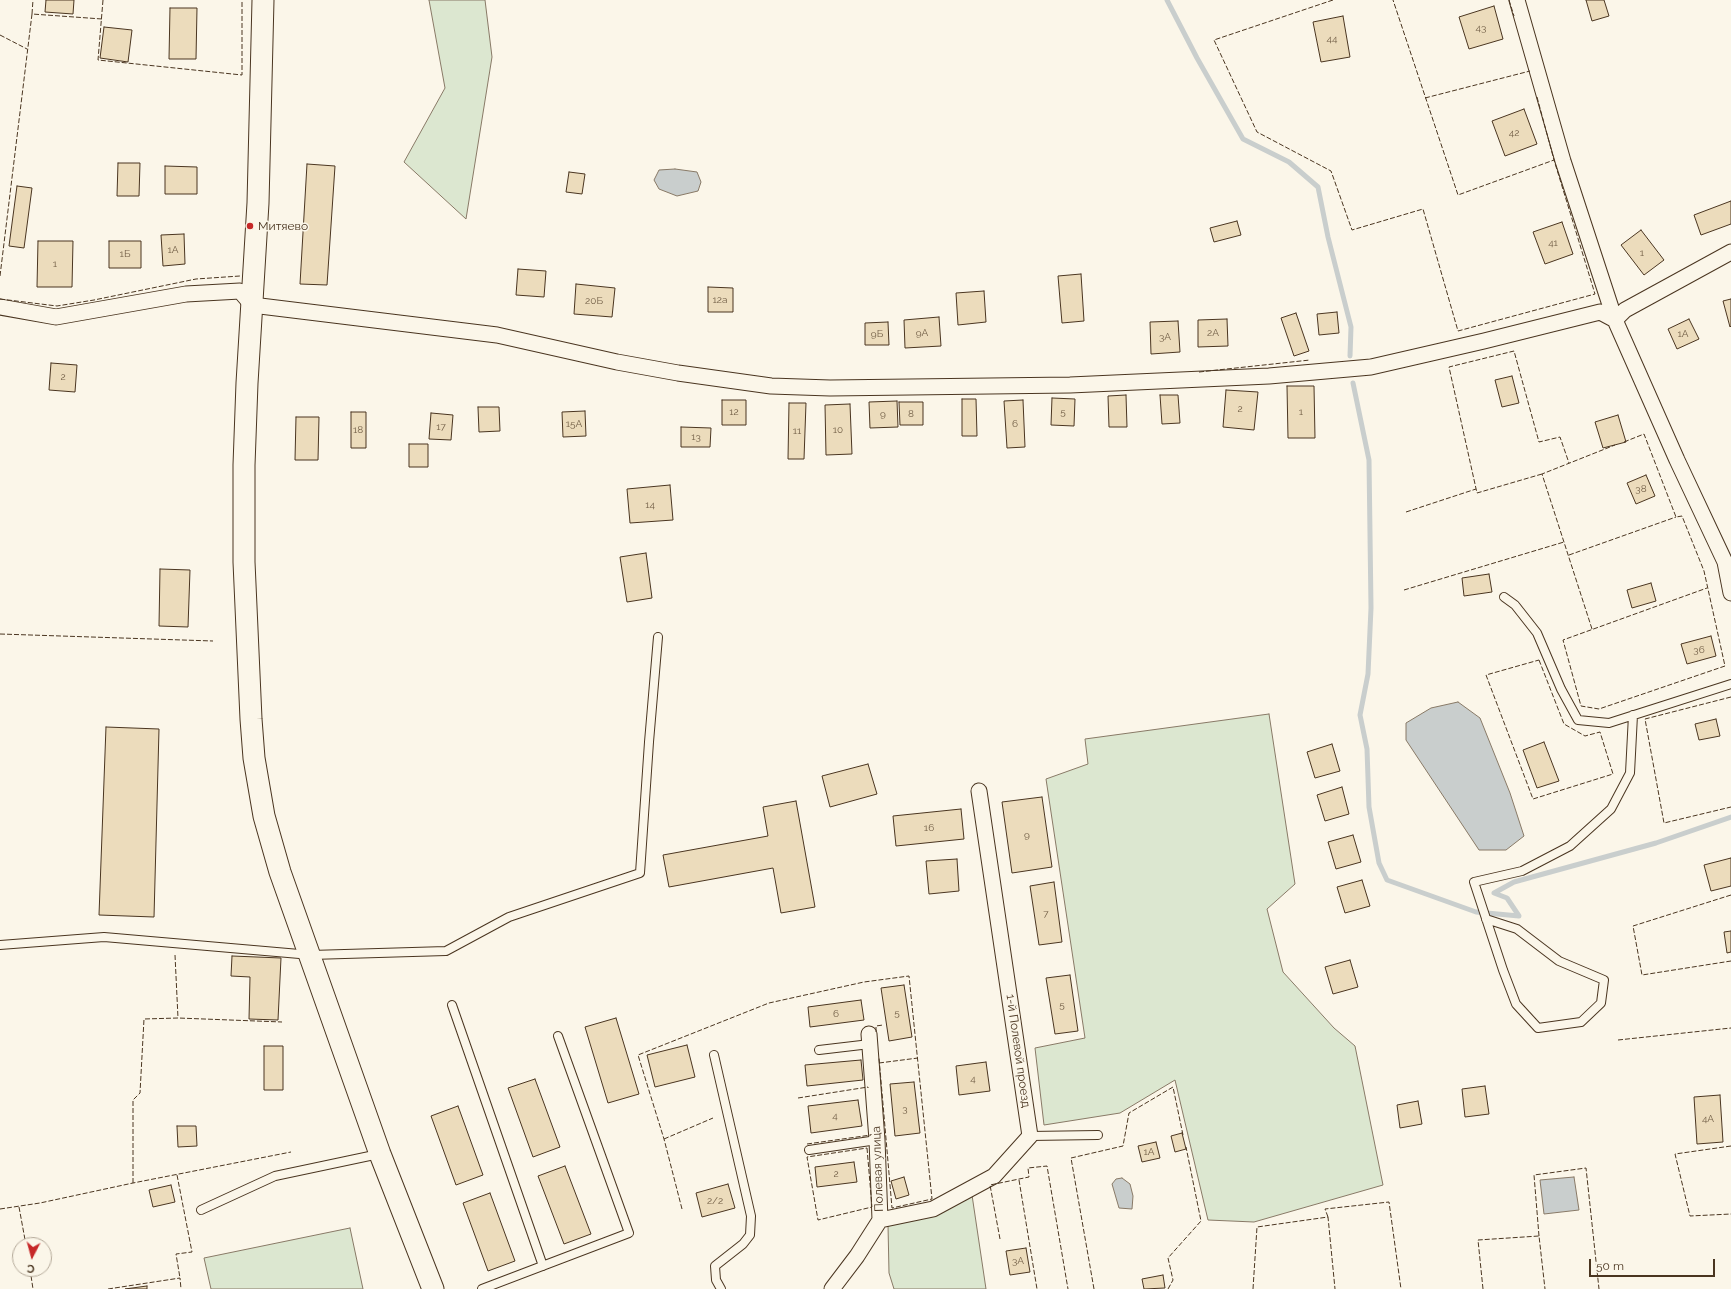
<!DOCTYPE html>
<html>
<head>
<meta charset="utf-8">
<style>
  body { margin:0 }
  #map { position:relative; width:1731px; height:1289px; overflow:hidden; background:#fbf6e9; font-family:Raleway,sans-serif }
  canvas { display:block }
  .north { position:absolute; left:12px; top:1237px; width:40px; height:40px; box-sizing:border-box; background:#fbf6e9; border:1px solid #b4a999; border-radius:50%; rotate:186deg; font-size:11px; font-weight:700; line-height:16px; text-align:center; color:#4a3520 }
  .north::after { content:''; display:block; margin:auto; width:14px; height:18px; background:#c62828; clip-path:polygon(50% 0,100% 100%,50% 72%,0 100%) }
  .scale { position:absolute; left:1589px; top:1259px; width:126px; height:18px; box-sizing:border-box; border:2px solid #4a3520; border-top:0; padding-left:5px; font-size:12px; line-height:14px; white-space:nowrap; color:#4a3520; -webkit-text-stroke:3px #fbf6e9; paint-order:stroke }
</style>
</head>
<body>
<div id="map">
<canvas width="1731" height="1289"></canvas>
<div class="north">С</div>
<div class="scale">50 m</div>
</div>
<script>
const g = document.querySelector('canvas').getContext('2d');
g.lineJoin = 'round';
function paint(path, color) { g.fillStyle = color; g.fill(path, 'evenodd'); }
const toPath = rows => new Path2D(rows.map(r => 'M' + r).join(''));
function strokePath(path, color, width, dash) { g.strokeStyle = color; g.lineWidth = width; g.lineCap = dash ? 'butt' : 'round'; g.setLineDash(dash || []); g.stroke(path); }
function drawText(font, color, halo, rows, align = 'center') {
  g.font = font + ' Raleway,sans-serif'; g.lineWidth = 3; g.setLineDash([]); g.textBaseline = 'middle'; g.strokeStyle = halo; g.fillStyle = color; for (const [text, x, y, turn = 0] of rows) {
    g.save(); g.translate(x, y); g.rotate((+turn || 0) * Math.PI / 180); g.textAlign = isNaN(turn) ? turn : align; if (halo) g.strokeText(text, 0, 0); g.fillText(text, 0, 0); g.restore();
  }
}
const green = toPath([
  [429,0,485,0,492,57,466,219,404,162,445,88,429,0],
  [1269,714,1295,884,1267,909,1283,972,1334,1028,1355,1046,1383,1185,1254,1222,1208,1220,1175,1080,1120,1113,1044,1125,1035,1048,1085,1038,1046,779,1088,764,1085,739,1269,714],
  [972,1195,986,1289,894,1289,889,1273,888,1225,972,1195],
  [350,1228,363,1289,211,1289,204,1258,350,1228]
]);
paint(green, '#dce7d0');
strokePath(green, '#887966', 1);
const water = toPath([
  [675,169,697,172,701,182,698,191,677,196,659,189,654,180,659,170,675,169],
  [1458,702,1480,718,1510,793,1524,836,1506,850,1479,850,1406,740,1406,723,1431,708,1458,702],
  [1574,1177,1579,1210,1544,1214,1540,1180,1574,1177],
  [1122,1178,1130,1184,1133,1196,1132,1209,1119,1208,1112,1184,1116,1179,1122,1178]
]);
paint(water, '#c9cecd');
strokePath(water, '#887966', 1);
strokePath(toPath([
  [1167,0,1197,58,1243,139,1289,162,1318,187,1328,237,1351,327,1350,356],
  [1353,383,1369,460,1371,608,1368,674,1360,715,1367,749,1369,807,1379,863,1387,880,1476,912,1519,916,1507,898,1494,893,1514,882,1656,843,1731,817]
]), '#c9cecd', 5);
const building = toPath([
  [46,0,74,0,73,14,45,12,46,0],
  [1586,0,1604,0,1609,16,1592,21,1586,0],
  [1494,6,1503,39,1469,49,1459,17,1494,6],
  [170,8,197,8,196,59,169,59,170,8],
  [1343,16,1350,57,1321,62,1313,22,1343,16],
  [104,27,132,30,128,62,100,58,104,27],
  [1524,109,1537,144,1505,156,1492,121,1524,109],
  [118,163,140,163,139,196,117,196,118,163],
  [307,164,335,166,327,285,300,284,307,164],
  [165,166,197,167,197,194,165,194,165,166],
  [569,172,585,174,582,194,566,192,569,172],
  [17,186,32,188,24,248,9,246,17,186],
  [1731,201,1731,224,1701,235,1694,215,1731,201],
  [1237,221,1241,235,1214,242,1210,228,1237,221],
  [1562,222,1573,254,1545,264,1533,232,1562,222],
  [1641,230,1664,260,1644,275,1621,245,1641,230],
  [184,234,185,264,163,266,161,235,184,234],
  [38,241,73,241,72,287,37,287,38,241],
  [109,241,141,241,141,268,109,268,109,241],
  [518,269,546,271,544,297,516,295,518,269],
  [1081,274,1084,321,1062,323,1058,276,1081,274],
  [576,284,615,288,612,317,574,314,576,284],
  [708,287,733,288,733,312,708,312,708,287],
  [984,291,986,322,958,325,956,293,984,291],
  [1731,299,1731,326,1730,327,1723,301,1731,299],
  [1337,312,1339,333,1319,335,1317,314,1337,312],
  [1296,313,1309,351,1294,356,1281,318,1296,313],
  [939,317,941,346,905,348,904,320,939,317],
  [1227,319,1228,346,1198,347,1198,320,1227,319],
  [1689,319,1699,339,1677,349,1668,329,1689,319],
  [1178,321,1180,352,1151,354,1150,322,1178,321],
  [888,322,889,345,865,345,865,323,888,322],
  [51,363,77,365,75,392,49,390,51,363],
  [1512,376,1519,403,1502,407,1495,380,1512,376],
  [1287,386,1314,386,1315,438,1288,438,1287,386],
  [1226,390,1258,392,1254,430,1223,427,1226,390],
  [1126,395,1127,427,1109,427,1108,396,1126,395],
  [1160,395,1178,395,1180,423,1162,424,1160,395],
  [1052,398,1075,399,1074,426,1051,425,1052,398],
  [962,399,976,399,977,436,962,436,962,399],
  [722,400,746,400,746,425,722,425,722,400],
  [1023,400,1025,447,1007,448,1004,401,1023,400],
  [897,401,898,427,870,428,869,402,897,401],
  [899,402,923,402,923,425,900,425,899,402],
  [789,403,806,403,804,459,788,459,789,403],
  [850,404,852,454,826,455,825,405,850,404],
  [478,407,499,407,500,431,479,432,478,407],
  [585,411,586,436,563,437,562,412,585,411],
  [351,412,366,412,366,448,351,448,351,412],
  [431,413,453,415,451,440,429,439,431,413],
  [1618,415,1626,442,1603,448,1595,422,1618,415],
  [296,417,319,417,318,460,295,460,296,417],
  [681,427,711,428,710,447,681,447,681,427],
  [409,444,428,444,428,467,409,467,409,444],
  [1646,475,1655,496,1636,504,1627,483,1646,475],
  [670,485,673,520,630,523,627,489,670,485],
  [646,553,652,598,627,602,620,557,646,553],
  [160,569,190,570,188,627,159,626,160,569],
  [1489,574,1492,592,1464,596,1462,578,1489,574],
  [1651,583,1656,601,1632,608,1627,590,1651,583],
  [1711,636,1716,656,1687,664,1681,644,1711,636],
  [1716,719,1720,736,1699,740,1695,724,1716,719],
  [106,727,159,729,154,917,99,915,106,727],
  [1544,742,1559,781,1537,788,1523,750,1544,742],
  [1332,744,1340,771,1315,778,1307,752,1332,744],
  [868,764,877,794,830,807,822,776,868,764],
  [1342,787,1349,814,1325,821,1317,795,1342,787],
  [1042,797,1052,867,1012,873,1002,802,1042,797],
  [796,801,815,907,781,913,773,868,669,887,663,855,768,836,763,807,796,801],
  [961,809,964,839,896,846,893,816,961,809],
  [1353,835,1361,862,1336,869,1328,842,1353,835],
  [1731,858,1731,886,1711,891,1704,865,1731,858],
  [957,859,959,891,929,894,926,861,957,859],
  [1362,880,1370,906,1345,913,1337,887,1362,880],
  [1054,882,1062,942,1039,945,1030,886,1054,882],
  [1731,931,1731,952,1727,953,1724,932,1731,931],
  [232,956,281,958,278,1020,249,1019,250,977,231,976,232,956],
  [1350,960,1358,987,1333,994,1325,967,1350,960],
  [1070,975,1078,1031,1055,1034,1046,978,1070,975],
  [904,985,912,1037,889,1041,881,988,904,985],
  [861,1000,864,1020,810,1027,808,1007,861,1000],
  [616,1018,639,1094,608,1103,585,1027,616,1018],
  [687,1045,695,1077,655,1087,647,1055,687,1045],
  [264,1046,283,1046,283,1090,264,1090,264,1046],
  [861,1060,863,1080,807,1086,805,1065,861,1060],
  [986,1062,990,1091,959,1095,956,1066,986,1062],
  [535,1079,560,1147,533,1157,508,1088,535,1079],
  [914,1082,920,1133,895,1136,890,1084,914,1082],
  [1485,1086,1489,1114,1465,1117,1462,1089,1485,1086],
  [1720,1095,1723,1142,1697,1144,1694,1097,1720,1095],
  [858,1100,862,1126,811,1133,808,1106,858,1100],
  [1418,1101,1422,1124,1400,1128,1397,1105,1418,1101],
  [458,1106,483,1175,456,1185,431,1116,458,1106],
  [177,1126,196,1126,197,1146,178,1147,177,1126],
  [1182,1133,1186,1149,1175,1152,1171,1136,1182,1133],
  [1156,1142,1160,1158,1142,1162,1138,1146,1156,1142],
  [854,1162,857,1182,817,1187,815,1167,854,1162],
  [565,1166,591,1234,564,1244,538,1176,565,1166],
  [904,1177,909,1195,896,1199,891,1181,904,1177],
  [728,1184,735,1208,702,1217,696,1193,728,1184],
  [171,1185,175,1202,153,1207,149,1190,171,1185],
  [490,1193,515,1261,488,1271,463,1203,490,1193],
  [1026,1248,1030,1272,1010,1275,1006,1251,1026,1248],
  [1163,1275,1165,1288,1144,1289,1142,1279,1163,1275],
  [147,1286,147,1289,125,1289,147,1286]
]);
paint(building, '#ecdcbc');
strokePath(building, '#4a3520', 1);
const lane = toPath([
  [1504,597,1515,605,1537,633,1561,689,1578,720,1609,723,1731,684],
  [1486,919,1517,929,1559,961,1604,980,1601,1003,1581,1022,1538,1028,1516,1004,1503,970,1474,882,1522,871,1570,846,1611,809,1630,773,1633,715],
  [0,945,104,937,311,955,446,951,509,917,640,873,649,742,658,637],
  [452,1005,543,1266],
  [819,1050,870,1044],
  [714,1055,751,1216,750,1235,743,1244,715,1266,716,1280,721,1289],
  [1030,1136,1098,1135],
  [809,1150,877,1140],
  [201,1210,275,1176,379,1154],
  [482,1289,629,1233,558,1036]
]);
const street = toPath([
  [1517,0,1563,161,1615,320,1677,460,1725,562,1731,593],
  [0,307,56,317,186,294,240,291,252,305,497,335,617,362,678,373,771,386,830,388,1070,385,1269,376,1371,367,1484,341,1600,312,1615,320,1625,310,1731,252],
  [880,1220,933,1209,994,1176,1030,1136,979,791],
  [832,1289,857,1256,880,1220,877,1140,869,1034]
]);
const secondary = toPath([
  [263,0,258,203,247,383,244,465,244,562,251,719,254,758,264,816,280,872,380,1154,433,1289]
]);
strokePath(lane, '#4a3520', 10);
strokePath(street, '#4a3520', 17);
strokePath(secondary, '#4a3520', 23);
strokePath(lane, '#fbf6e9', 8);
strokePath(street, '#fbf6e9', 15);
strokePath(secondary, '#fbf6e9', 21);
strokePath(toPath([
  [103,0,98,60,242,75,242,0],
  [1333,0,1214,40,1257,132,1331,171,1352,230,1423,209,1458,331,1595,294,1554,160,1458,195,1393,0],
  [1509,0,1514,16],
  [32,14,33,0],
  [0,35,27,49],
  [1537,97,1554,160],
  [1425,98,1530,71],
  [0,276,32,14,102,19],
  [0,299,57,306,94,300,196,279,240,276],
  [1199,372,1310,360],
  [1624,442,1644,434,1676,517,1682,516,1704,571,1725,666,1599,709,1581,706,1563,640,1707,588],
  [1542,474,1477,493,1449,367,1514,351,1539,442,1560,437,1569,463],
  [1406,512,1476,489],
  [1569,555,1676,517],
  [1404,590,1564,542],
  [1592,629,1542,474,1615,445],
  [0,634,213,641],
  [1539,660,1564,724,1585,736,1600,732,1613,774,1533,799,1486,675,1539,660],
  [1731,697,1645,719,1664,823,1731,807],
  [1731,895,1633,926,1642,975,1731,961],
  [175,955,178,1018],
  [876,1032,876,1026,883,1025],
  [1618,1040,1731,1028],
  [879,1063,918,1058],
  [798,1098,868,1087,868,1088],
  [664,1139,713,1118],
  [807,1144,871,1135,871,1134],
  [1731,1146,1675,1154,1690,1216,1731,1214],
  [867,1148,872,1207,818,1220,807,1157,867,1148],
  [177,1175,192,1252,176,1254,180,1278],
  [1019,1180,1037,1289],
  [133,1183,133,1100,140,1093,144,1019,178,1018,282,1022],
  [19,1207,26,1245],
  [0,1209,40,1203,133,1183,291,1152],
  [682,1209,664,1139,638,1055,769,1003,864,982,909,976,932,1199,892,1208,879,1058],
  [1328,1217,1325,1209,1389,1202,1401,1289],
  [1539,1236,1534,1175,1586,1168,1599,1289],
  [1000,1239,990,1185,1029,1177,1028,1168,1047,1166,1068,1289],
  [30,1269,33,1289],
  [108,1289,180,1278,181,1289],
  [1094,1289,1071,1158,1123,1146,1129,1113,1173,1087,1183,1135],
  [1168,1289,1173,1280,1168,1258,1201,1221,1186,1147],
  [1253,1289,1257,1227,1328,1217,1335,1289],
  [1483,1289,1478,1240,1539,1236,1545,1289]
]), '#4a3520', 1, [5, 2]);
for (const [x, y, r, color] of [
  [250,226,4,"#c62828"]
]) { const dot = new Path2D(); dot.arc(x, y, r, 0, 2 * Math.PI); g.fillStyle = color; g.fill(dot); strokePath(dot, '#fbf6e9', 1.5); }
drawText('10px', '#725f47', null, [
  ["43",1481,28],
  ["44",1332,39],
  ["42",1514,133],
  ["41",1553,243],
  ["1А",173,250],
  ["1",1642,253],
  ["1Б",125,254],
  ["1",55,264],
  ["12а",720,300],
  ["20Б",594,301],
  ["9А",922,333],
  ["2А",1213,333],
  ["9Б",877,334],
  ["1А",1683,334],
  ["3А",1165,337],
  ["2",63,377],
  ["2",1240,409],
  ["12",734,412],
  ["5",1063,412],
  ["1",1301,412],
  ["9",883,414],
  ["8",911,414],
  ["15А",574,424],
  ["6",1015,424],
  ["17",441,427],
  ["18",358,430],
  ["10",838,430],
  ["11",797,431],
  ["13",696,437],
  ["38",1641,489],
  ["14",650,505],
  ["36",1699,650],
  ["16",929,828],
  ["9",1027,835],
  ["7",1046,914],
  ["5",1062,1005],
  ["5",897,1013],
  ["6",836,1014],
  ["4",973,1079],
  ["3",905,1109],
  ["4",835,1116],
  ["4А",1708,1119],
  ["1А",1149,1152],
  ["2",836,1174],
  ["2/2",715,1201],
  ["3А",1018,1261]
]);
drawText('12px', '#4a3520', '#fbf6e9', [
  ["Митяево",258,226]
], 'left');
drawText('12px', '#4a3520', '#fbf6e9', [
  ["1-й Полевой проезд",1018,1051,82],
  ["Полевая улица",878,1169,-92]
]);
</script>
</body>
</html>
